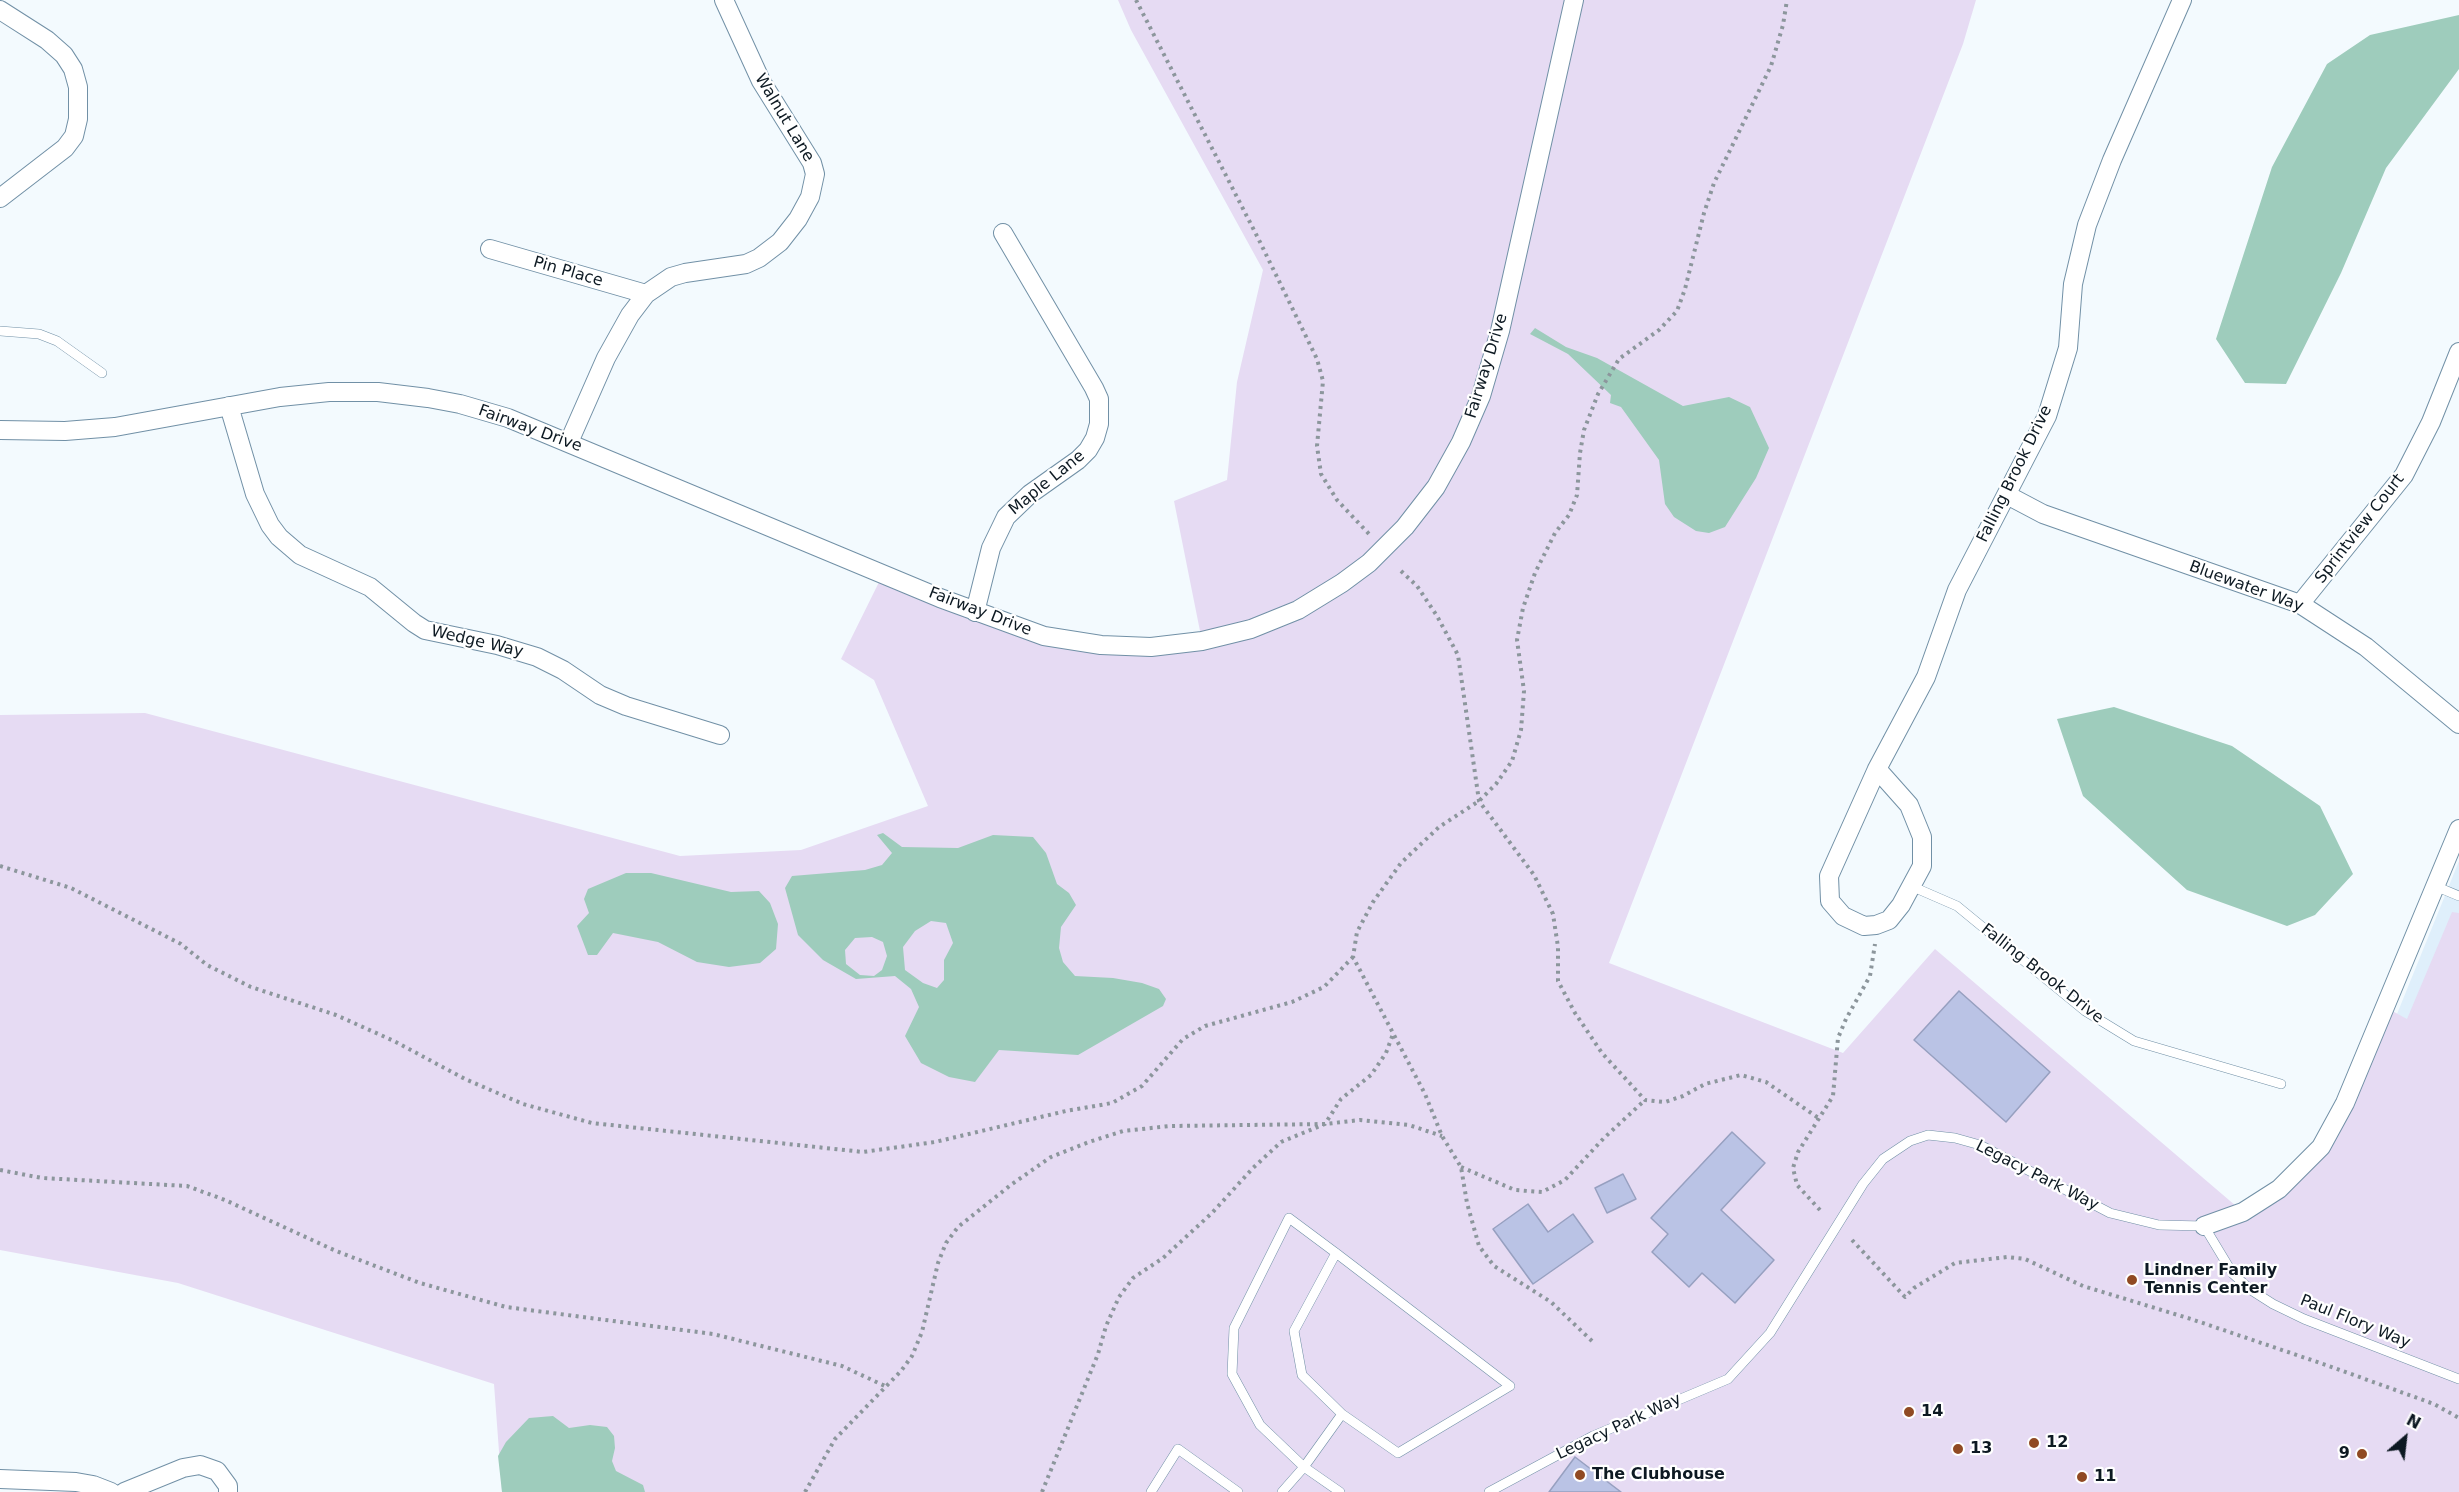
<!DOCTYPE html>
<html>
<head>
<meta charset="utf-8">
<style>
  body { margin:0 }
  #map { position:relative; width:2459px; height:1492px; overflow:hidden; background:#f3fafe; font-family:"DejaVu Sans",sans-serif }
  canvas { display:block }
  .north { position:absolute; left:2375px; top:1408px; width:60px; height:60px; -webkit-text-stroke:4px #fff; paint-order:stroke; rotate:28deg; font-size:16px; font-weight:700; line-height:24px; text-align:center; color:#0d1922 }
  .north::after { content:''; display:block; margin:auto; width:21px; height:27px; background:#0d1922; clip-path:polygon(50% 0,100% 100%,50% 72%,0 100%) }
</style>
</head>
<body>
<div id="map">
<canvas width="2459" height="1492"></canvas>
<div class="north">N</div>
</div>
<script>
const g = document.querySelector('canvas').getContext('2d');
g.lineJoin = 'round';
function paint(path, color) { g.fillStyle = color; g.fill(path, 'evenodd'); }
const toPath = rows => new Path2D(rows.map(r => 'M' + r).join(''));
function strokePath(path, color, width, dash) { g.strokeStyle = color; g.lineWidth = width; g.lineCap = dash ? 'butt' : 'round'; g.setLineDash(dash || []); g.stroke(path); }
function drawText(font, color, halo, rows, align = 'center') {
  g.font = font + ' "DejaVu Sans",sans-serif'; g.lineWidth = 4.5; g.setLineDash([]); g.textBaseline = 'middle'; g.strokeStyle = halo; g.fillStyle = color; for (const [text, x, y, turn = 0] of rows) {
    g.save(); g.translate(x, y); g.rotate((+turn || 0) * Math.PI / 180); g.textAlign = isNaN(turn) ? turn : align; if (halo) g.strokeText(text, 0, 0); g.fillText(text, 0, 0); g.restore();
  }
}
paint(toPath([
  [2459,861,2459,1049,2397,1014]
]), '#dfeffb');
paint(toPath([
  [1118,0,1976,0,1963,44,1609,963,1843,1053,1935,949,2243,1212,2321,1147,2385,1007,2407,1019,2452,912,2459,913,2459,1492,502,1492,494,1384,178,1283,0,1250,0,715,145,713,680,856,801,850,928,806,874,680,841,659,883,574,1044,636,1202,641,1174,501,1227,480,1237,382,1263,270,1131,30]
]), '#e6dbf3');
paint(toPath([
  [2459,15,2459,69,2386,168,2341,273,2286,384,2245,383,2216,339,2272,167,2327,64,2370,35],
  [1535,328,1566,347,1597,358,1683,406,1729,397,1750,407,1769,448,1756,478,1725,527,1709,533,1696,531,1674,517,1665,504,1659,460,1621,407,1610,403,1611,395,1568,354,1530,334],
  [2114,707,2232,746,2320,806,2353,874,2315,915,2287,926,2187,890,2083,796,2057,719],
  [883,833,902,847,958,848,993,835,1033,837,1046,853,1057,884,1069,893,1076,905,1061,927,1059,948,1063,962,1075,976,1113,978,1142,983,1159,989,1166,999,1163,1006,1078,1055,999,1050,975,1082,949,1077,921,1063,905,1036,919,1007,911,989,895,976,856,979,823,960,798,935,785,888,792,876,865,870,882,865,892,853,877,835],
  [931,921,946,923,953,943,944,960,944,980,937,988,923,983,905,970,903,947,915,931],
  [872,937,883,942,887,956,882,970,874,976,860,975,846,964,845,950,855,938],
  [626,873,651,873,731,892,759,891,770,903,778,924,776,949,760,963,729,967,697,962,658,942,613,933,597,955,588,955,577,926,589,913,584,899,588,889],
  [553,1416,569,1428,590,1425,607,1427,614,1436,615,1448,612,1461,616,1471,643,1485,645,1492,502,1492,498,1456,506,1442,529,1418]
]), '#9eccbc');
const building = toPath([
  [1959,991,2050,1072,2006,1122,1914,1040,1959,991],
  [1732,1132,1765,1163,1721,1210,1774,1260,1735,1303,1702,1273,1689,1287,1652,1252,1668,1234,1651,1218,1732,1132],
  [1623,1174,1636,1199,1607,1213,1595,1188,1623,1174],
  [1528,1204,1548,1232,1573,1214,1593,1242,1533,1284,1493,1229,1528,1204],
  [1575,1457,1621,1492,1549,1492,1575,1457]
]);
paint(building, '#bac3e5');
strokePath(building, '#97a0c0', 1.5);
const service = toPath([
  [0,331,39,334,57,341,102,373],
  [1911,886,1957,906,2085,1011,2134,1041,2281,1084],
  [2435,886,2459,896],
  [1336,1253,1510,1386,1398,1453,1342,1414,1302,1375,1294,1331,1336,1253],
  [1151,1492,1178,1449,1238,1492],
  [1282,1492,1304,1467,1260,1425,1232,1374,1234,1328,1289,1218,1336,1253],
  [1340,1492,1304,1467,1342,1414],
  [1489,1492,1593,1436,1728,1379,1770,1333,1863,1184,1883,1159,1910,1141,1928,1135,1955,1138,1980,1145,2110,1213,2159,1225,2204,1226,2233,1274,2251,1290,2273,1304,2304,1319,2459,1379]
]);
const minor = toPath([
  [0,10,47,40,64,55,73,69,78,87,78,119,74,136,65,148,0,198],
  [490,249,646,294],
  [229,406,255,494,270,525,279,537,300,555,370,587,414,623,425,630,497,645,537,657,563,670,600,695,626,706,720,735],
  [0,430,65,431,115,427,280,397,329,392,378,392,428,398,460,404,508,418,940,598,1044,636,1101,645,1151,647,1202,641,1251,629,1298,610,1342,583,1369,563,1405,527,1436,487,1461,442,1481,396,1500,331,1574,0],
  [569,442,606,358,630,315,646,294,671,277,685,273,746,264,759,258,780,242,798,219,810,197,815,174,812,163,761,81,724,0],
  [2007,495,2043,514,2300,604,2366,647,2459,724],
  [2300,604,2404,475,2431,422,2459,352],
  [975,612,991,548,1006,517,1030,494,1078,460,1088,450,1095,438,1099,424,1099,399,1094,388,1003,233],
  [1877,769,1909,805,1922,837,1922,866,1901,905,1889,920,1876,925,1864,926,1843,916,1830,901,1829,876,1877,769,1926,677,1957,590,2047,416,2068,348,2073,284,2087,225,2112,160,2182,0],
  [2204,1226,2243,1212,2279,1189,2321,1147,2345,1103,2459,829],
  [0,1479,76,1482,93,1485,111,1492],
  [124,1492,183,1468,200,1465,217,1471,228,1486,228,1492]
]);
strokePath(service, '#7190a6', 10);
strokePath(minor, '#7190a6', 20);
strokePath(toPath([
  [1136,0,1258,238,1317,359,1323,381,1317,446,1321,474,1337,500,1369,534],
  [1401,571,1417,586,1437,616,1458,655,1479,801,1534,875,1553,914,1558,947,1558,981,1575,1013,1602,1053,1645,1100,1665,1102,1683,1096,1705,1084,1741,1075,1766,1082,1820,1119],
  [0,866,71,888,181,944,207,965,251,987,336,1015,394,1041,465,1079,523,1104,592,1123,863,1152,935,1142,1066,1111,1112,1103,1142,1086,1183,1039,1205,1026,1292,1002,1324,987,1353,957],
  [1461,1167,1515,1190,1542,1192,1565,1180,1604,1138,1645,1100],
  [0,1170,42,1178,187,1186,225,1200,336,1251,420,1283,506,1307,713,1334,842,1366,885,1386],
  [1820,1210,1797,1185,1793,1168,1798,1152,1833,1096,1838,1038,1846,1019,1870,976,1875,944],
  [1852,1240,1905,1297,1914,1288,1955,1263,2007,1257,2025,1259,2083,1286,2191,1319,2329,1366,2434,1404,2459,1418],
  [1592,1341,1551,1302,1494,1266,1479,1246,1467,1203,1461,1167,1442,1136,1425,1094,1353,957,1357,932,1373,902,1401,863,1439,827,1479,801,1496,784,1512,761,1521,730,1524,691,1517,640,1523,608,1535,573,1555,533,1569,515,1577,495,1580,453,1584,430,1598,394,1619,359,1659,330,1677,311,1685,289,1704,213,1714,183,1771,66,1783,25,1787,0],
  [805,1492,835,1439,901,1371,912,1356,922,1332,938,1263,946,1243,958,1227,1012,1184,1051,1157,1089,1142,1123,1131,1170,1126,1325,1124,1360,1120,1409,1125,1442,1136],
  [1042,1492,1098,1354,1106,1326,1119,1297,1133,1278,1163,1258,1212,1213,1253,1168,1281,1142,1325,1124,1341,1099,1371,1075,1386,1053,1393,1034]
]), '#8c969c', 4, [3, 4.5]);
strokePath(service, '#fff', 9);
strokePath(minor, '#fff', 18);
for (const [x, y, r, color] of [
  [2132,1280,6,"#904a23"],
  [1909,1412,6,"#904a23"],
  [2034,1443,6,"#904a23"],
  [1958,1449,6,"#904a23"],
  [2362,1454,6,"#904a23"],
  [1580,1475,6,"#904a23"],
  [2082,1477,6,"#904a23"]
]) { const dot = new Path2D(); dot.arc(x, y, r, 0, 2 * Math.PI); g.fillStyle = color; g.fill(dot); strokePath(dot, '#fff', 2); }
drawText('16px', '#0d1922', '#fff', [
  ["Walnut Lane",784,118,59],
  ["Pin Place",568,272,16],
  ["Fairway Drive",1487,366,-73],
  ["Fairway Drive",530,429,20],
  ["Falling Brook Drive",2015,474,-64],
  ["Maple Lane",1047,483,-39],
  ["Sprintview Court",2360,529,-52],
  ["Bluewater Way",2246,587,20],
  ["Fairway Drive",980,612,21],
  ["Wedge Way",477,642,13],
  ["Falling Brook Drive",2042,974,38],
  ["Legacy Park Way",2037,1176,27],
  ["Paul Flory Way",2355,1322,22],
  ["Legacy Park Way",1619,1427,-25]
]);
drawText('bold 16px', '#0d1922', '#fff', [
  ["Lindner Family",2144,1271],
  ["Tennis Center",2144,1289],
  ["14",1921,1412],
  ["12",2046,1443],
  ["13",1970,1449],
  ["9",2350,1454,"right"],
  ["The Clubhouse",1592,1475],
  ["11",2094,1477]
], 'left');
</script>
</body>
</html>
